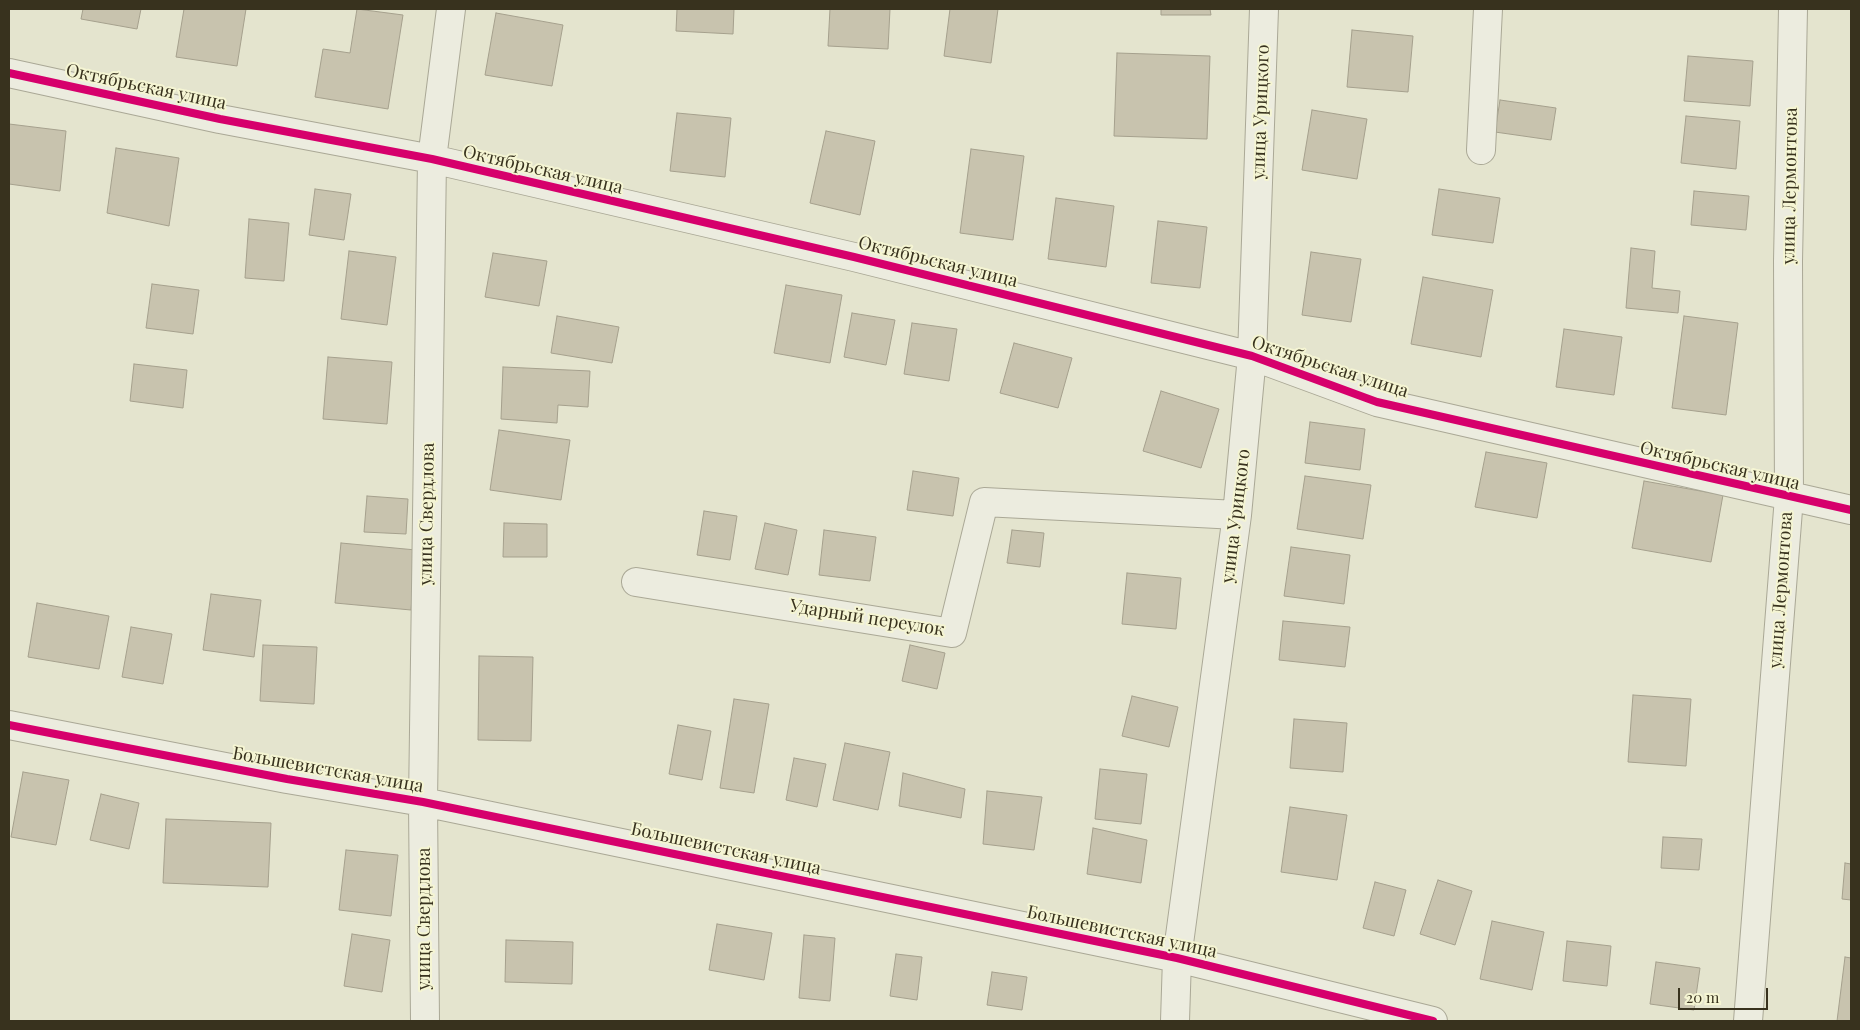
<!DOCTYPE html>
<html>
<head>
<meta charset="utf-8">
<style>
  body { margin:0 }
  #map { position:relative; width:1860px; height:1030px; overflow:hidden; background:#e4e4ce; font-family:"Playfair Display",serif }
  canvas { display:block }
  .frame { position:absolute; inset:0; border:10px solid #38321e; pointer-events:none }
  .scale { position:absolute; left:1678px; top:988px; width:90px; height:22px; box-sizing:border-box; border:2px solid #38321e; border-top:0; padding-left:6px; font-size:15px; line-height:18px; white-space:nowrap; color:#38321e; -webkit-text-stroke:4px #f5f5d3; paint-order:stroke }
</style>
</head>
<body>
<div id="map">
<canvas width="1860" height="1030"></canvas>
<div class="frame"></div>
<div class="scale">20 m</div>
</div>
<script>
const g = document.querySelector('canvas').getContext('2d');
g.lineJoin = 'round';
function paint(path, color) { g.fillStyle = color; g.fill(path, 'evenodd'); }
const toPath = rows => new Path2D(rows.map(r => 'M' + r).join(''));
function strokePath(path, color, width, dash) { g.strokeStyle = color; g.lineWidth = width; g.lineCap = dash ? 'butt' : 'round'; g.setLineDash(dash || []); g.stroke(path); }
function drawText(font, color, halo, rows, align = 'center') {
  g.font = font + ' "Playfair Display",serif'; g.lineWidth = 4; g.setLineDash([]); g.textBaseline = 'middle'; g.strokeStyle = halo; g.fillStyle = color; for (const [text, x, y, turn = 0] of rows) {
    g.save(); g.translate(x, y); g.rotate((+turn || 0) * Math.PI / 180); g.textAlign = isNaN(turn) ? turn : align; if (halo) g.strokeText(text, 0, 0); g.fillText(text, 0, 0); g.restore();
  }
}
const building = toPath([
  [83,9,141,9,137,29,81,19,83,9],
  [184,9,246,9,237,66,176,57,184,9],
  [357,9,403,15,388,109,315,97,323,49,350,53,357,9],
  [677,9,734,9,733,34,676,31,677,9],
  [830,9,890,9,888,49,828,46,830,9],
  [950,9,998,9,991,63,944,56,950,9],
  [1161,9,1210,9,1211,15,1161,15,1161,9],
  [496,13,563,25,552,86,485,75,496,13],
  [1352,30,1413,36,1408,92,1347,87,1352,30],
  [1117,53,1210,56,1207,139,1114,136,1117,53],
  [1688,56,1753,61,1750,106,1684,101,1688,56],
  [1500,100,1556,108,1551,140,1495,132,1500,100],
  [1312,110,1367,119,1357,179,1302,170,1312,110],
  [677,113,731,118,725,177,670,171,677,113],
  [1686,116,1740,121,1736,169,1681,163,1686,116],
  [9,124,66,131,60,191,9,184,9,124],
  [826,131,875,141,860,215,810,203,826,131],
  [116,148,179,158,169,226,107,213,116,148],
  [971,149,1024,156,1013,240,960,233,971,149],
  [315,189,351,194,344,240,309,235,315,189],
  [1439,189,1500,198,1493,243,1432,235,1439,189],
  [1694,191,1749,196,1746,230,1691,225,1694,191],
  [1056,198,1114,206,1106,267,1048,259,1056,198],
  [249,219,289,223,284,281,245,278,249,219],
  [1158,221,1207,227,1200,288,1151,283,1158,221],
  [1631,248,1655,251,1652,288,1680,291,1678,313,1626,308,1631,248],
  [349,251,396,257,387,325,341,319,349,251],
  [1311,252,1361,259,1351,322,1302,315,1311,252],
  [493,253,547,261,539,306,485,297,493,253],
  [1423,277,1493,290,1481,357,1411,344,1423,277],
  [152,284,199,290,193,334,146,328,152,284],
  [786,285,842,295,830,363,774,353,786,285],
  [852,313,895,320,886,365,844,357,852,313],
  [557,316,619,327,612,363,551,353,557,316],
  [1684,316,1738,323,1726,415,1672,408,1684,316],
  [912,323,957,329,949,381,904,374,912,323],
  [1564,329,1622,337,1614,395,1556,387,1564,329],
  [1014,343,1072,358,1058,408,1000,393,1014,343],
  [328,357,392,362,387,424,323,419,328,357],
  [134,364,187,370,183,408,130,401,134,364],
  [503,367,590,371,588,407,558,405,557,423,501,419,503,367],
  [1161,391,1219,409,1201,468,1143,451,1161,391],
  [1310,422,1365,429,1360,470,1305,463,1310,422],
  [499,430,570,440,561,500,490,490,499,430],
  [1486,452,1547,463,1537,518,1475,507,1486,452],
  [913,471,959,478,953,516,907,510,913,471],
  [1305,476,1371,485,1363,539,1297,529,1305,476],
  [1644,481,1723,495,1711,562,1632,548,1644,481],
  [367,496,408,499,406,534,364,532,367,496],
  [704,511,737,516,730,560,697,555,704,511],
  [504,523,547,524,547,557,503,557,504,523],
  [765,523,797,530,788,575,755,569,765,523],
  [824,530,876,537,870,581,819,575,824,530],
  [1012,530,1044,533,1040,567,1007,563,1012,530],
  [341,543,416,550,411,610,335,603,341,543],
  [1291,547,1350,555,1344,604,1284,596,1291,547],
  [1127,573,1181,578,1176,629,1122,624,1127,573],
  [211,594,261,600,254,657,203,650,211,594],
  [37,603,109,616,99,669,28,657,37,603],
  [1283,621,1350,627,1345,667,1279,660,1283,621],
  [131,627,172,634,163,684,122,677,131,627],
  [263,645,317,647,314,704,260,701,263,645],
  [910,645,945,653,937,689,902,681,910,645],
  [479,656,533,657,531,741,478,740,479,656],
  [1633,695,1691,699,1686,766,1628,762,1633,695],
  [1132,696,1178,707,1169,747,1122,736,1132,696],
  [734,699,769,704,754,793,720,788,734,699],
  [1294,719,1347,723,1343,772,1290,768,1294,719],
  [678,725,711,731,702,780,669,774,678,725],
  [845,743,890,752,878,810,833,800,845,743],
  [794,758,826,764,817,807,786,800,794,758],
  [1100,769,1147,774,1141,824,1095,819,1100,769],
  [23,772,69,780,56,845,11,837,23,772],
  [903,773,965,789,961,818,899,806,903,773],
  [987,791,1042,797,1034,850,983,844,987,791],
  [101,794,139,803,129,849,90,840,101,794],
  [1290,807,1347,815,1337,880,1281,872,1290,807],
  [166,819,271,823,268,887,163,883,166,819],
  [1093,828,1147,840,1141,883,1087,874,1093,828],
  [1663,837,1702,839,1699,870,1661,868,1663,837],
  [346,850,398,855,391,916,339,910,346,850],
  [1845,863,1851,864,1851,900,1842,899,1845,863],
  [1438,880,1472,891,1455,945,1420,934,1438,880],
  [1375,882,1406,890,1394,936,1363,928,1375,882],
  [1492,921,1544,932,1532,990,1480,979,1492,921],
  [717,924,772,933,764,980,709,970,717,924],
  [352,934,390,940,382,992,344,986,352,934],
  [804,935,835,938,830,1001,799,998,804,935],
  [506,940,573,942,572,984,505,982,506,940],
  [1567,941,1611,946,1607,986,1563,981,1567,941],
  [896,954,922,957,917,1000,890,996,896,954],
  [1845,957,1851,958,1851,1021,1837,1021,1845,957],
  [1656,962,1700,968,1694,1010,1650,1004,1656,962],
  [992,972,1027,977,1022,1010,987,1005,992,972]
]);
paint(building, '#c8c3ae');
strokePath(building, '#a5a08d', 1);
const minor = toPath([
  [9,73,220,119,432,159,854,257,1252,356,1377,402,1851,510],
  [1481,150,1488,9],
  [636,582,952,633,984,502,1237,515],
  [9,725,287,779,423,802,1177,958,1433,1021],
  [425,1021,423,802,432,159,451,9],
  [1175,1021,1177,958,1237,515,1252,356,1264,9],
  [1748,1021,1789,497,1788,261,1793,9]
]);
strokePath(minor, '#aaa896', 30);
strokePath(minor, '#ececdf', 28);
strokePath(toPath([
  [9,73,220,119,432,159,854,257,1252,356,1377,402,1851,510],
  [9,725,287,779,423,802,1177,958,1433,1021]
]), '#d6006c', 8);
drawText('18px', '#38321e', '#f5f5d3', [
  ["Октябрьская улица",146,87,12],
  ["улица Урицкого",1261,112,-88],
  ["Октябрьская улица",543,170,13],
  ["улица Лермонтова",1790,186,-89],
  ["Октябрьская улица",938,262,14],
  ["Октябрьская улица",1330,367,18],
  ["Октябрьская улица",1720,466,13],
  ["улица Свердлова",427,514,-89],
  ["улица Урицкого",1236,516,-83],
  ["улица Лермонтова",1781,590,-86],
  ["Ударный переулок",867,618,9],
  ["Большевистская улица",328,770,10],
  ["Большевистская улица",726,849,12],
  ["улица Свердлова",424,919,-90],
  ["Большевистская улица",1122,932,12]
]);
</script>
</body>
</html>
